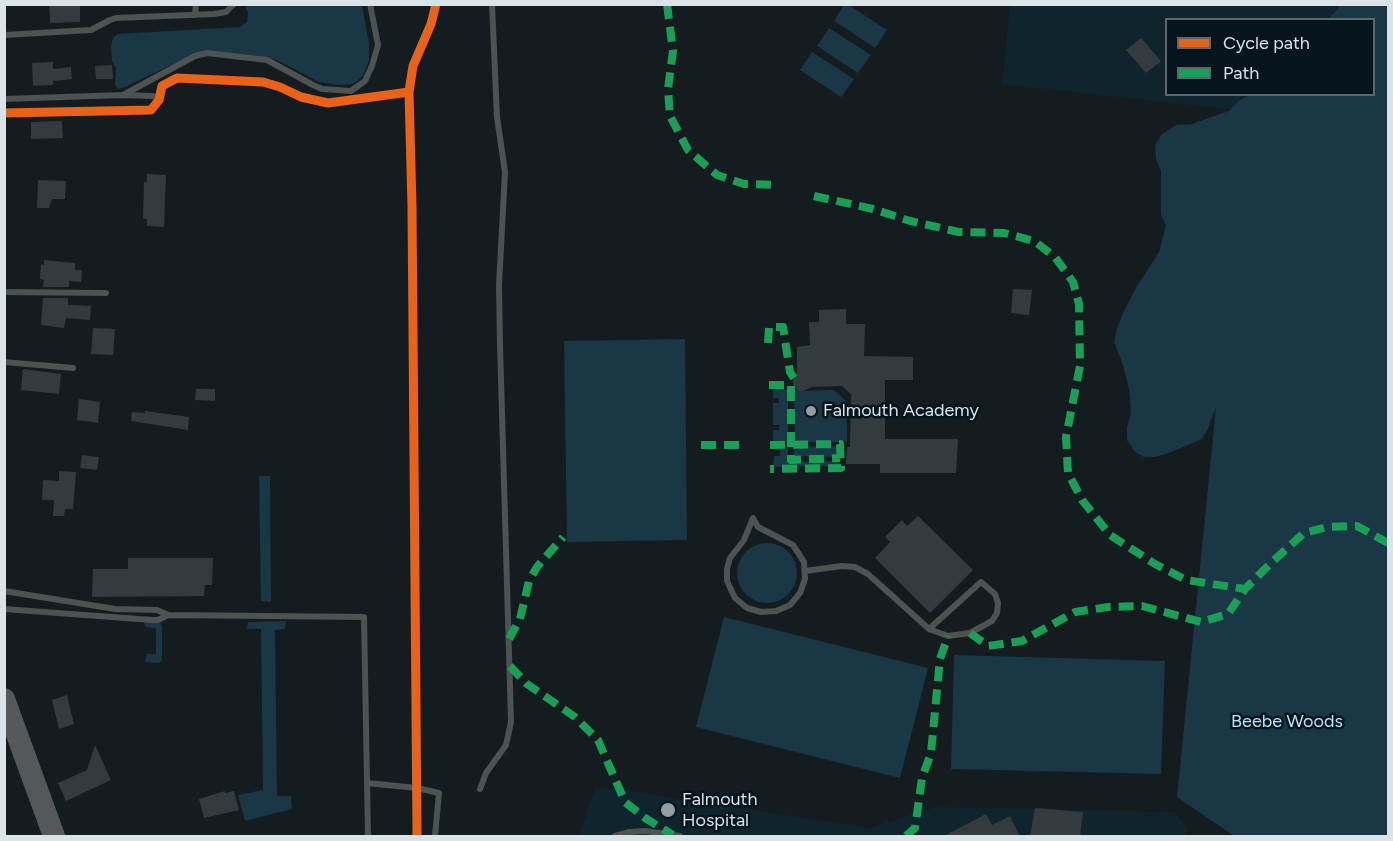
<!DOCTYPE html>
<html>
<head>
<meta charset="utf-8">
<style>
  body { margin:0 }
  #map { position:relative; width:1393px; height:841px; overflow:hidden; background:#141c1f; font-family:Figtree,sans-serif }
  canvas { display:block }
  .frame { position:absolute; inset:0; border:6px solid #d9e3e8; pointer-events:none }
  .legend { position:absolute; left:1165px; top:18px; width:210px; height:78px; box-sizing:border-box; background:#06141b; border:2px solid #5a676d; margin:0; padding:8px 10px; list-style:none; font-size:18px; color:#d9e3e8 }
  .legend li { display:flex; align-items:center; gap:12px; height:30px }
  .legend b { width:30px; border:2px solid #5a676d }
</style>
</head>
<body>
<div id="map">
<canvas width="1393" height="841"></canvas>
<div class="frame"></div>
<ul class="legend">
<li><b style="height:8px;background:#ea6118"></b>Cycle path</li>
<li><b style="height:8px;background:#1a9f57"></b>Path</li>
</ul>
</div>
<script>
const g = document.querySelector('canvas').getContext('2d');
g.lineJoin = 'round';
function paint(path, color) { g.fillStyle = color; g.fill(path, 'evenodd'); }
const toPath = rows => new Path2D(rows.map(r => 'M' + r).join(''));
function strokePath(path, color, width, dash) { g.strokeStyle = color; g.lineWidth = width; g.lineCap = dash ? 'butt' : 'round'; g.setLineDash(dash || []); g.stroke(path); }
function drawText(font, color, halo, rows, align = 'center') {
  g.font = font + ' Figtree,sans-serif'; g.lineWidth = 5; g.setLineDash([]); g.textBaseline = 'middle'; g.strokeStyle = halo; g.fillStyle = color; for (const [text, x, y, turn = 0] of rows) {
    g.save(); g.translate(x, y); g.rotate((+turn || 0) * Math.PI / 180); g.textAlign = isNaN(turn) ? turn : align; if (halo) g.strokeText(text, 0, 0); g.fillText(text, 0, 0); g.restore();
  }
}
paint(toPath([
  [1010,5,1341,5,1328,19,1166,20,1166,94,1260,95,1246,111,1002,84],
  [596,786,869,828,935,807,1175,812,1187,828,1186,836,579,836]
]), '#10242e');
paint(toPath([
  [245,5,362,5,369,43,369,60,363,76,353,84,339,85,319,82,275,59,213,51,190,56,125,87,118,89,115,85,116,68,112,61,111,45,113,38,118,34,240,27,247,22,248,13],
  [844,5,849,5,887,30,875,48,834,21],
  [1341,5,1388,5,1388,836,1234,836,1177,797,1216,407,1207,431,1202,439,1169,453,1155,457,1144,457,1135,452,1127,440,1127,427,1131,414,1129,389,1123,365,1114,342,1117,328,1125,309,1137,286,1159,252,1166,226,1161,214,1161,171,1156,159,1155,145,1162,134,1176,125,1192,124,1229,111,1238,101,1250,95,1374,94,1374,20,1328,19],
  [829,28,871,55,858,73,817,46],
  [812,52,854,79,841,97,800,70],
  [685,339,687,540,567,542,564,341],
  [773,390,788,390,788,442,773,442,773,430,779,430,779,425,773,425,773,403,779,403,779,398,773,398],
  [834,390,847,402,847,442,795,442,794,391],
  [837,446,837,457,794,456,794,447],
  [780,447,788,447,788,462,837,461,837,466,773,467,774,456,780,456],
  [259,476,270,476,271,602,261,601],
  '737 573a30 30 0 1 1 60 0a30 30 0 1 1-60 0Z',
  [724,617,928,668,900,778,696,727],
  [286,621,285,629,275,630,277,796,291,796,292,809,245,821,238,795,263,790,261,629,247,629,248,622],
  [146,622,160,623,162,626,162,660,159,663,145,662,147,654,156,654,156,628,146,627,144,624],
  [954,655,1165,661,1161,774,951,769]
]), '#1a3745');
paint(toPath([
  [49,4,80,4,80,22,50,23],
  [1141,38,1161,61,1146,73,1126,50],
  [53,62,53,69,71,67,72,79,53,81,53,85,33,86,32,63],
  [112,65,113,79,96,79,95,66],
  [62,121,63,138,31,139,31,122],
  [147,174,166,175,164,227,147,226,147,219,143,218,144,182,147,182],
  [38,180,66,181,65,199,52,199,49,208,37,208],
  [44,260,75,263,75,270,82,270,81,282,69,281,69,287,43,287,44,280,40,279,41,264,44,265],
  [1013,289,1032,290,1029,315,1011,313],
  [43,298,68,298,68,305,91,306,90,320,66,318,64,328,41,325],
  [846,309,846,324,865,324,864,356,913,357,913,380,885,380,885,439,958,439,956,473,880,473,880,464,846,464,847,447,850,447,851,394,842,386,812,387,803,391,798,391,793,385,793,379,797,376,797,347,810,345,809,322,819,322,819,310],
  [93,328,115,329,113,355,91,354],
  [23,369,61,374,59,394,21,390],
  [196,389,215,389,215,401,195,400],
  [79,399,100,402,98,423,77,420],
  [145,411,189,417,188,430,131,421,132,412,145,413],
  [82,455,99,457,97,470,80,468],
  [59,471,76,472,73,509,65,509,64,516,53,516,54,500,42,500,43,480,59,481],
  [918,516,973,570,930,613,875,558,890,542,885,537,902,520,907,526],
  [128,558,213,558,212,585,205,585,204,596,92,597,93,569,128,569],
  [67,695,74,724,59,729,52,700],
  [95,745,111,780,66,801,58,783,87,770],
  [225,791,225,793,234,791,239,810,204,818,199,799],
  [1035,808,1083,812,1080,837,1030,837],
  [986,814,992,825,1010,816,1020,837,942,837]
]), '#343b3e');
strokePath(toPath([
  [195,15,196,4],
  [4,35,91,30,110,20,116,18,214,14,226,12,234,4],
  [123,95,152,96,160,98],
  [4,99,123,95,195,56,207,53,267,60,313,85,322,89,351,91,365,81,372,66,378,45,370,4],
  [4,292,106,293],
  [4,362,73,368],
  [753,518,758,527,793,545,804,562,805,579,800,593,790,605,776,611,761,612,747,608,735,598,727,581,727,569,730,558,744,540,753,518],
  [805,571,842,566,855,567,868,574,929,629,948,636,970,633,992,621,997,613,998,603,995,594,981,582,929,629],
  [4,591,115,609,157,610,168,615,364,617,368,836],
  [4,609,152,620,158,620,168,615],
  [367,783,417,788,439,793,435,836],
  [480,789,486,773,506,745,511,722,500,345,499,285,505,172,497,117,492,4],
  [615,836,629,832,645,831,680,836]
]), '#4d5252', 6);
strokePath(toPath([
  [4,699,54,836]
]), '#54585a', 22);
strokePath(toPath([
  [667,4,673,51,668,89,670,116,688,150,717,175,744,184,777,185],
  [814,196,873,209,910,221,959,232,1004,233,1034,241,1055,257,1073,282,1079,304,1080,366,1066,437,1068,473,1082,500,1110,535,1155,564,1186,580,1245,589],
  [768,343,769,327,783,327,790,372,794,378],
  [769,385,791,385,791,460,840,458],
  [701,445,742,445],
  [770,445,840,444,841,468,770,469],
  [970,633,988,646,1022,641,1075,612,1108,607,1142,606,1201,622,1228,614,1245,589,1273,561,1304,533,1327,527,1357,526,1388,543],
  [509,639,520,619,529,581,537,567,563,537],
  [510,666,527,684,575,717,598,740,625,802,645,818,673,835],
  [906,836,915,828,922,778,931,753,940,659,948,636]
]), '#1a9f57', 8, [15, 8]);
strokePath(toPath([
  [4,113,151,110,159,100,162,86,177,78,263,82,280,87,301,97,328,103,409,92],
  [417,836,412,206,409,92,413,66,431,24,436,4]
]), '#ea6118', 9);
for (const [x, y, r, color] of [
  [811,411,6,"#949da2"],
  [668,810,8,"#949da2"]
]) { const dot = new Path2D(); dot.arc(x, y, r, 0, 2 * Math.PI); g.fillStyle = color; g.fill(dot); strokePath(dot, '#06141b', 2); }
drawText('18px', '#d9e3e8', '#06141b', [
  ["Falmouth Academy",823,411],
  ["Falmouth",682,800],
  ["Hospital",682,821]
], 'left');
drawText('18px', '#b3e3fd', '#06141b', [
  ["Beebe Woods",1287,722]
]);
</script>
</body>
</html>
